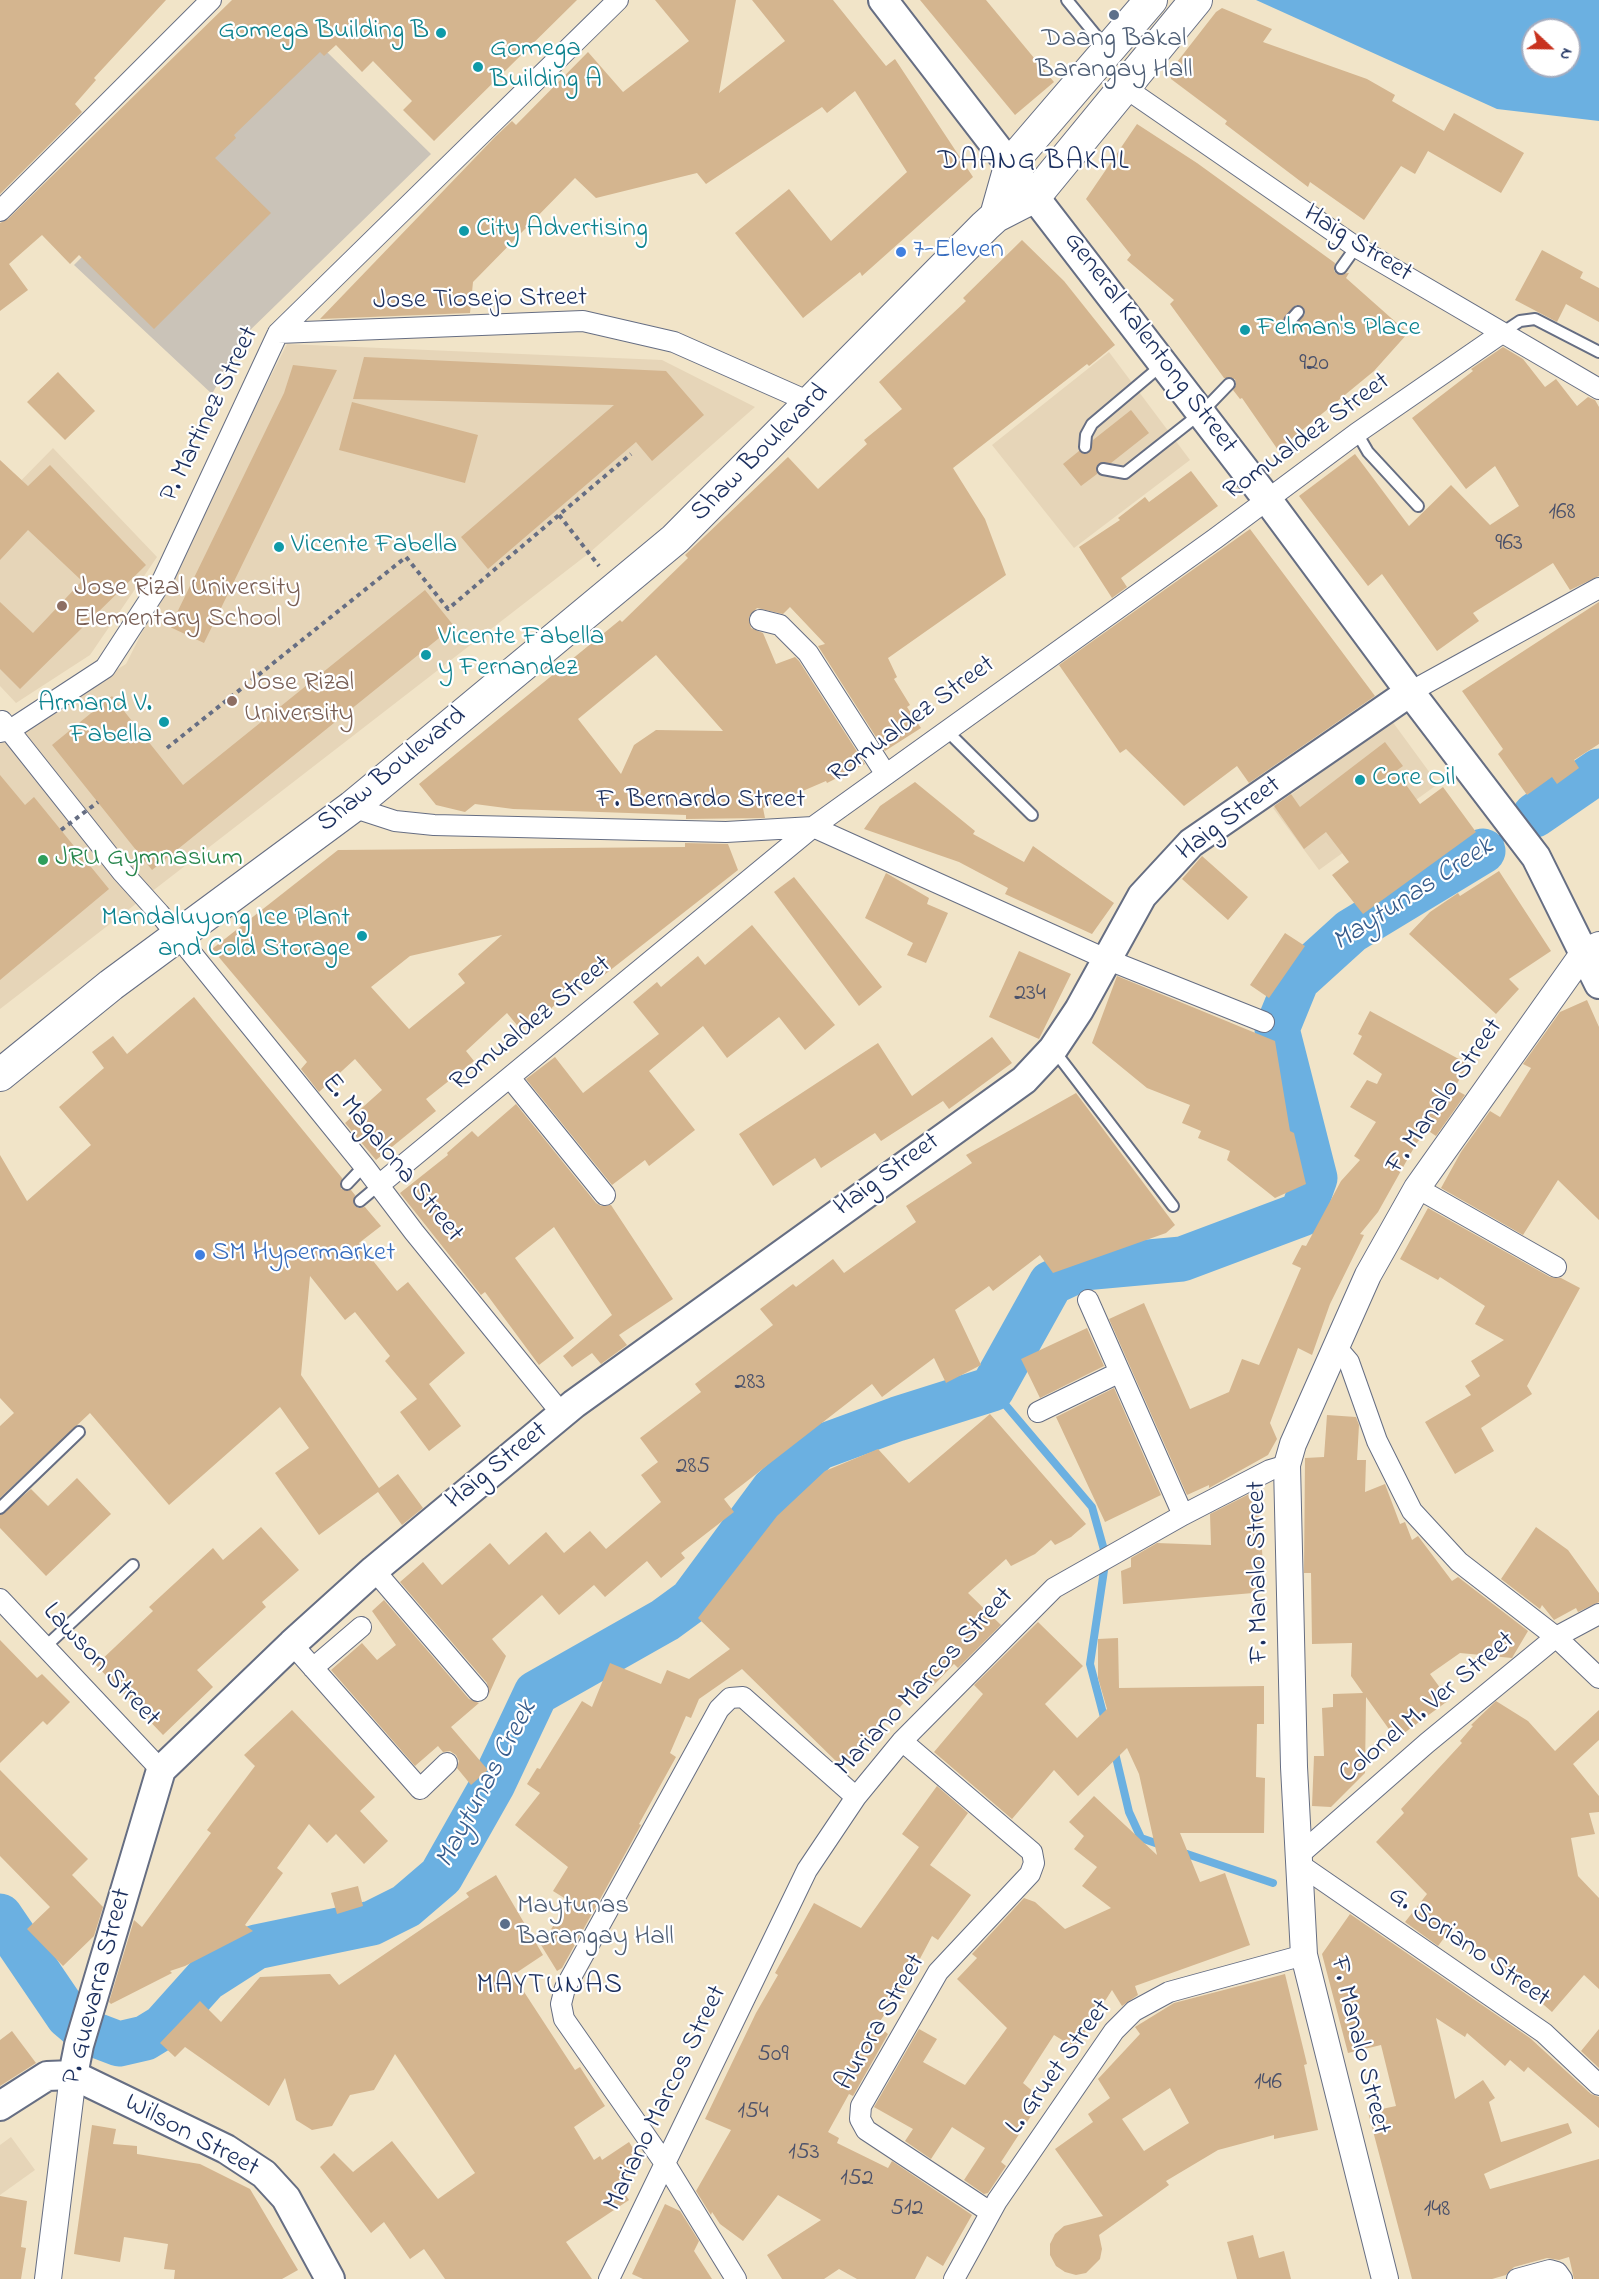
<!DOCTYPE html>
<html>
<head>
<meta charset="utf-8">
<style>
  body { margin:0 }
  #map { position:relative; width:1599px; height:2279px; overflow:hidden; background:#f1e4c8; font-family:"Indie Flower",sans-serif }
  canvas { display:block }
  .north { position:absolute; left:1521px; top:18px; width:60px; height:60px; box-sizing:border-box; background:#fff; border:2px solid #a4acbf; border-radius:50%; rotate:112deg; font-size:16px; font-weight:700; line-height:24px; text-align:center; color:#1b2f5e }
  .north::after { content:''; display:block; margin:auto; width:21px; height:27px; background:#c8321e; clip-path:polygon(50% 0,100% 100%,50% 72%,0 100%) }
</style>
</head>
<body>
<div id="map">
<canvas width="1599" height="2279"></canvas>
<div class="north">N</div>
</div>
<script>
const g = document.querySelector('canvas').getContext('2d');
g.lineJoin = 'round';
function paint(path, color) { g.fillStyle = color; g.fill(path, 'evenodd'); }
const toPath = rows => new Path2D(rows.map(r => 'M' + r).join(''));
function strokePath(path, color, width, dash) { g.strokeStyle = color; g.lineWidth = width; g.lineCap = dash ? 'butt' : 'round'; g.setLineDash(dash || []); g.stroke(path); }
function drawText(font, color, halo, rows, align = 'center') {
  g.font = font + ' "Indie Flower",sans-serif'; g.lineWidth = 4.5; g.setLineDash([]); g.textBaseline = 'middle'; g.strokeStyle = halo; g.fillStyle = color; for (const [text, x, y, turn = 0] of rows) {
    g.save(); g.translate(x, y); g.rotate((+turn || 0) * Math.PI / 180); g.textAlign = isNaN(turn) ? turn : align; if (halo) g.strokeText(text, 0, 0); g.fillText(text, 0, 0); g.restore();
  }
}
paint(toPath([
  [287,344,662,360,755,407,588,554,0,1009,0,741,126,664],
  [1109,352,1190,460,1074,548,992,445],
  [53,448,157,557,90,655,16,703,0,686,0,502],
  [1392,721,1438,784,1319,870,1273,808],
  [11,2137,35,2170,0,2195,0,2145]
]), '#e6d5b8');
paint(toPath([
  [297,41,328,53,431,154,242,338,212,394,74,265]
]), '#cac3b8');
paint(toPath([
  [1256,0,1599,0,1599,121,1497,109],
  [1533,30,1569,30,1569,66,1533,66]
]), '#6bb0e1');
strokePath(toPath([
  [1483,851,1535,815],
  [992,1389,1092,1507,1106,1557,1090,1664,1105,1721],
  [1114,1749,1129,1812,1141,1838,1164,1846],
  [1181,1852,1273,1883]
]), '#6bb0e1', 8);
strokePath(toPath([
  [1535,815,1599,771],
  [0,1916,68,2016,81,2027],
  [98,2036,119,2044,145,2038,163,2027,206,1979,256,1947,372,1923,406,1906,441,1876,493,1784,536,1693,665,1620,691,1601,773,1490,818,1448,897,1419,992,1389,1051,1283,1083,1268,1182,1259,1302,1214,1315,1178,1277,1029,1297,980,1351,931,1483,851]
]), '#6bb0e1', 45);
paint(toPath([
  [0,0,166,0,94,78,96,80,75,104,82,112,0,194],
  [232,0,577,0,434,141,403,110,412,101,373,61,362,72,336,45,324,56,320,52,234,135,236,138,215,158,271,213,154,329,79,255,70,264,42,235,9,264,28,290,0,311,0,223,8,219],
  [655,0,736,0,719,93,785,41,752,0,833,0,886,66,895,59,973,177,862,276,860,272,803,318,735,233,789,189,831,241,907,172,855,91,827,113,822,107,706,184,697,173,596,198,575,178,473,282,470,313,320,319,496,136,512,121,516,125,588,52,623,92,689,41],
  [920,0,986,0,1054,82,1015,115],
  [1222,8,1272,29,1263,42,1367,79,1395,95,1392,101,1444,131,1454,113,1524,153,1501,193,1428,151,1415,174,1401,166,1364,220,1310,182,1308,187,1225,124,1227,121,1171,79,1170,71,1216,12],
  [1137,124,1197,163,1335,263,1334,271,1337,274,1349,273,1346,278,1408,333,1374,371,1278,450,1242,398,1240,399,1233,390,1236,385,1235,379,1224,378,1170,304,1174,300,1127,260,1131,255,1086,199],
  [1296,305,1303,307,1305,314,1295,326,1288,328,1283,324,1283,319],
  [1022,240,1064,281,1115,345,1089,366,1087,364,953,468,985,519,1006,575,888,658,897,677,894,679,910,705,907,707,921,728,885,751,818,646,825,644,790,607,783,614,757,608,749,617,751,628,763,633,776,664,795,657,799,661,865,764,827,783,826,781,763,808,765,818,686,819,686,815,513,809,475,804,465,812,436,805,419,784,620,620,622,622,688,558,685,555,788,457,818,489,867,444,864,440,902,409,879,382,966,301,963,298],
  [656,655,723,731,656,730,634,745,621,774,578,719],
  [1542,250,1583,272,1580,278,1599,288,1599,322,1566,304,1557,322,1515,300],
  [1503,347,1523,359,1545,387,1556,379,1577,406,1588,397,1595,400,1599,407,1599,576,1570,590,1553,563,1473,613,1479,621,1437,651,1382,574,1368,586,1299,496,1355,454,1409,526,1451,485,1490,525,1519,506,1495,466,1466,489,1412,418,1473,371,1471,369],
  [364,357,666,371,704,415,652,461,636,442,488,569,461,537,614,405,353,399],
  [293,365,337,370,204,643,170,627,284,393],
  [58,372,95,411,65,440,27,402],
  [352,402,478,435,465,483,339,450],
  [1131,410,1149,433,1111,463,1098,464,1097,474,1081,486,1063,464,1079,451,1089,453,1093,440],
  [0,460,28,486,50,465,146,565,20,689,0,669,0,602,33,633,82,581,28,530,0,560],
  [1191,471,1218,506,1121,578,1127,587,1112,598,1079,547,1120,520,1118,518,1145,497,1149,502],
  [1250,529,1375,696,1249,783,1237,766,1184,806,1126,749,1120,753,1059,665],
  [425,590,454,626,152,870,52,745,112,696,183,785],
  [1599,602,1599,744,1574,760,1579,768,1557,784,1552,777,1527,795,1498,754,1503,749,1462,691],
  [1385,742,1403,766,1396,771,1420,804,1443,787,1476,832,1363,914,1332,875,1349,862,1326,832,1304,849,1274,806,1291,794,1300,807],
  [0,775,25,805,34,797,109,889,0,980],
  [915,782,975,831,973,834,1024,862,1033,846,1114,903,1092,934,1005,894,1008,888,959,862,864,829,880,806],
  [685,843,728,844,738,870,599,979,589,968,554,1000,557,1003,543,1016,540,1013,521,1030,507,1013,466,1051,474,1061,426,1099,436,1111,376,1160,345,1123,382,1090,355,1059,319,1092,301,1069,307,1062,212,949,338,850,685,847],
  [502,935,458,974,465,983,409,1029,371,987,410,956],
  [1202,856,1248,897,1228,920,1182,879],
  [1499,871,1551,951,1509,979,1519,989,1496,1014,1409,934,1430,912,1458,893,1460,896],
  [886,873,929,898,927,904,948,913,926,963,907,955,913,943,865,918],
  [794,877,882,987,859,1006,774,892],
  [752,925,835,1025,805,1050,779,1017,727,1058,703,1026,649,1071,695,1130,649,1166,645,1160,612,1185,526,1079,555,1057,583,1093,659,1034,633,1002,657,982,661,987,698,956,705,965],
  [1285,933,1305,946,1269,998,1250,985],
  [1019,951,1071,974,1039,1039,989,1017],
  [1117,976,1275,1041,1290,1131,1294,1133,1306,1184,1275,1198,1227,1160,1230,1151,1198,1138,1201,1131,1182,1123,1190,1105,1147,1088,1092,1043],
  [194,997,342,1178,341,1189,351,1190,355,1195,354,1205,358,1208,365,1207,381,1226,359,1243,397,1291,408,1282,465,1353,429,1384,461,1426,429,1451,400,1412,417,1399,385,1361,390,1356,355,1312,345,1320,310,1276,301,1375,379,1488,398,1474,423,1508,402,1525,378,1492,319,1535,275,1473,309,1448,280,1407,169,1505,90,1413,0,1498,0,1426,14,1413,0,1398,0,1155,27,1201,91,1145,59,1107,104,1068,92,1052,113,1036,127,1054],
  [1587,1000,1599,1027,1599,1220,1558,1180,1523,1235,1441,1188,1461,1152,1490,1111,1500,1117,1531,1068,1523,1064,1560,1012],
  [1370,1011,1468,1064,1454,1089,1465,1095,1436,1136,1427,1130,1416,1144,1378,1212,1360,1234,1364,1235,1330,1304,1312,1355,1298,1348,1270,1423,1277,1439,1268,1455,1209,1488,1209,1485,1187,1495,1109,1319,1144,1303,1190,1409,1229,1392,1242,1359,1259,1365,1301,1268,1292,1264,1302,1245,1306,1246,1341,1181,1360,1160,1354,1156,1376,1122,1350,1107,1367,1080,1377,1084,1382,1074,1353,1054,1362,1036,1358,1034],
  [992,1037,1012,1063,949,1109,943,1101,881,1141,875,1133,821,1168,815,1158,773,1186,739,1134,878,1043,912,1096],
  [1076,1093,1175,1225,1166,1233,1053,1273,1040,1255,993,1291,989,1286,955,1310,981,1365,946,1383,934,1358,882,1397,872,1384,724,1499,734,1512,681,1553,685,1558,661,1578,647,1561,605,1597,594,1585,559,1615,542,1595,492,1639,506,1656,489,1694,487,1683,400,1582,423,1562,442,1585,490,1543,509,1565,546,1532,564,1553,590,1531,606,1549,661,1502,641,1475,658,1462,640,1438,701,1392,695,1384,773,1325,760,1309,793,1284,796,1287,833,1259,844,1273,916,1222,906,1206,972,1163,966,1155],
  [516,1104,596,1203,601,1206,611,1205,673,1299,619,1335,627,1345,601,1364,592,1353,572,1367,563,1356,612,1315,554,1227,515,1258,574,1338,539,1365,485,1292,481,1295,400,1193,448,1155,447,1153,472,1131,478,1137],
  [1428,1208,1550,1277,1561,1278,1580,1288,1527,1386,1532,1394,1481,1428,1494,1451,1455,1474,1425,1422,1471,1395,1465,1386,1480,1376,1471,1361,1504,1340,1475,1324,1485,1306,1440,1277,1438,1280,1400,1259],
  [1087,1328,1104,1366,1040,1398,1021,1359],
  [1114,1388,1161,1495,1105,1522,1056,1417],
  [990,1414,1086,1524,1071,1537,1055,1545,1051,1540,1035,1554,1011,1566,1006,1559,968,1593,1001,1625,958,1668,954,1664,933,1686,926,1680,842,1767,742,1669,699,1699,691,1718,686,1716,670,1753,676,1757,639,1824,641,1825,562,1968,557,1971,541,1945,569,1901,553,1891,568,1867,515,1825,540,1793,527,1784,537,1768,540,1769,582,1701,592,1707,610,1663,661,1684,667,1670,689,1679,730,1649,698,1618,777,1516,825,1471,878,1449,909,1483],
  [1327,1415,1356,1417,1359,1425,1357,1460,1366,1460,1365,1492,1385,1484,1400,1524,1405,1522,1412,1540,1418,1536,1452,1581,1458,1577,1528,1631,1512,1658,1460,1653,1430,1674,1449,1700,1396,1739,1366,1697,1365,1773,1331,1807,1312,1806,1314,1756,1324,1756,1322,1708,1333,1707,1333,1694,1363,1693,1351,1676,1352,1643,1312,1644,1311,1573,1304,1573,1305,1458,1324,1457],
  [77,1478,111,1514,46,1576,0,1528,0,1515,31,1489,48,1506],
  [1255,1491,1258,1494,1265,1592,1123,1604,1121,1571,1131,1567,1131,1558,1157,1543,1211,1545,1210,1514],
  [261,1527,299,1570,262,1602,266,1607,197,1670,213,1687,163,1735,96,1665,153,1611,149,1607,213,1548,223,1560],
  [1536,1527,1568,1550,1599,1593,1599,1602,1578,1612,1576,1608,1554,1620,1542,1605,1540,1609,1501,1579],
  [384,1600,469,1699,479,1703,451,1727,488,1770,471,1785,457,1768,459,1761,456,1755,450,1751,443,1752,438,1746,415,1766,331,1670,362,1643,377,1660,396,1645,372,1611],
  [1038,1622,1083,1666,1045,1704,1077,1738,1107,1709,1098,1678,1098,1639,1118,1638,1119,1688,1264,1686,1264,1724,1257,1724,1256,1777,1265,1778,1264,1833,1180,1833,1200,1882,1225,1873,1250,1945,1135,1986,1138,1995,1122,2006,1112,1990,1075,2048,1054,2035,1023,2083,1042,2099,1001,2162,1006,2166,988,2193,984,2194,964,2180,985,2148,952,2127,931,2159,905,2141,913,2129,874,2107,919,2029,937,2039,923,2062,965,2085,1007,2028,957,1979,977,1958,972,1954,1024,1898,1035,1902,1065,1929,1111,1908,1082,1886,1097,1867,1074,1849,1084,1836,1069,1822,1094,1796,1157,1855,1139,1774,1127,1748,1078,1796,1054,1770,1012,1819,934,1752,983,1694,974,1685],
  [0,1640,37,1678,42,1674,70,1702,47,1725,43,1721,0,1763],
  [1496,1701,1528,1721,1555,1751,1599,1710,1599,1740,1573,1764,1599,1796,1599,1812,1589,1813,1595,1834,1571,1838,1578,1876,1599,1898,1599,1989,1584,1975,1552,2012,1453,1926,1438,1946,1405,1922,1427,1894,1376,1842,1404,1813,1401,1809,1462,1743,1460,1741,1473,1726,1471,1725],
  [292,1710,375,1797,360,1811,388,1841,364,1864,336,1834,327,1843,309,1824,277,1868,283,1873,245,1925,253,1931,185,1966,170,1971,172,1973,111,2004,109,2002,134,1920,142,1927,211,1833,207,1830,255,1766,244,1755],
  [0,1770,88,1859,72,1875,103,1907,94,1936,63,1966,27,1929,50,1907,0,1856],
  [937,1786,968,1813,930,1865,971,1895,938,1940,932,1936,906,1985,877,2025,888,2034,853,2096,849,2094,828,2132,839,2138,837,2143,888,2168,892,2161,972,2215,943,2266,927,2256,915,2279,857,2279,839,2269,824,2279,782,2279,767,2255,821,2220,778,2195,743,2241,720,2224,712,2212,711,2215,696,2191,731,2130,705,2119,756,2013,778,1975,775,1973,814,1903,861,1928,919,1847,902,1834],
  [496,1875,543,1955,513,1975,575,2070,580,2067,605,2106,574,2127,594,2160,600,2156,602,2160,629,2142,643,2164,617,2182,629,2200,566,2242,592,2279,445,2279,424,2249,410,2259,384,2222,371,2233,320,2167,334,2153,353,2172,392,2141,438,2199,475,2173,395,2054,374,2090,350,2095,332,2126,312,2130,296,2120,285,2078,269,2106,185,2047,175,2057,160,2043,200,2001,221,2022,260,1977,330,1974,339,1985,469,1897,466,1893],
  [358,1886,363,1906,337,1914,331,1893],
  [1350,1914,1530,2038,1591,2094,1599,2097,1599,2128,1528,2067,1524,2072,1510,2060,1505,2066,1467,2033,1465,2037,1436,2018,1455,2099,1483,2080,1495,2098,1489,2102,1501,2142,1568,2123,1572,2133,1484,2174,1490,2189,1599,2159,1599,2279,1574,2279,1569,2257,1559,2260,1547,2258,1514,2267,1506,2275,1492,2279,1412,2279,1368,2112,1396,2106,1381,2045,1348,2053,1322,1954],
  [1285,1974,1307,2064,1304,2065,1318,2130,1274,2139,1274,2135,1218,2150,1166,2181,1169,2185,1099,2235,1102,2249,1100,2259,1086,2273,1076,2275,1065,2272,1056,2266,1050,2255,1050,2244,1055,2234,1064,2226,1103,2216,1055,2149,1093,2122,1088,2114,1110,2098,1098,2079,1140,2034,1135,2027,1174,2003],
  [1170,2088,1189,2123,1144,2151,1122,2119],
  [1599,2029,1599,2068,1581,2051],
  [12,2031,36,2063,0,2086,0,2040],
  [92,2125,116,2129,113,2144,137,2146,137,2154,200,2164,250,2189,298,2270,282,2279,174,2279,175,2270,164,2269,168,2244,124,2237,120,2262,74,2254],
  [0,2196,27,2201,21,2247,26,2248,21,2279,0,2279],
  [665,2204,680,2211,699,2241,694,2251,712,2279,643,2279,632,2274],
  [1253,2235,1259,2258,1284,2251,1291,2279,1237,2279,1227,2242]
]), '#d4b58f');
const service = toPath([
  [1067,0,1107,49],
  [1341,268,1356,247],
  [1290,321,1298,312],
  [1502,333,1520,321,1535,319,1599,352],
  [1357,433,1368,452,1418,506],
  [1085,447,1086,435,1092,424,1162,365],
  [1103,469,1125,473,1201,413,1229,384],
  [946,730,1032,815],
  [1053,1049,1173,1206],
  [347,1184,364,1166],
  [360,1201,379,1185],
  [0,1508,79,1432],
  [45,1647,133,1565]
]);
const minor = toPath([
  [1124,87,1356,247,1599,389],
  [0,211,211,0],
  [278,333,583,321,674,342,812,403],
  [760,620,780,625,808,653,885,773],
  [1410,692,1599,588],
  [2,721,122,872,159,913,364,1166,414,1232,562,1414],
  [0,732,10,730,105,668,163,579,278,333,618,0],
  [352,807,395,821,434,825,726,832,813,827,1106,959,1264,1022],
  [511,1079,605,1195],
  [379,1185,813,827,1216,538,1357,433,1502,333],
  [1417,1188,1556,1267],
  [1088,1300,1183,1515],
  [1333,1351,1343,1355,1349,1362,1377,1441,1412,1511,1459,1562,1556,1637,1599,1678],
  [1038,1412,1118,1373],
  [374,1570,478,1691],
  [0,1599,161,1770],
  [292,1644,420,1789,447,1763],
  [313,1668,361,1627],
  [902,1741,1032,1852,1034,1863,1030,1874,938,1972,861,2106,860,2119,866,2130,990,2212],
  [1298,1856,1427,1743,1556,1637,1599,1614],
  [1299,1864,1544,2033,1599,2085],
  [609,2279,807,1870,856,1797,902,1741,1054,1588,1183,1515,1270,1470,1287,1465],
  [736,2279,666,2165,564,2019,561,2004,565,1988,719,1709,730,1698,743,1697,856,1797],
  [954,2279,997,2201,1114,2031,1134,2011,1169,1992,1304,1955],
  [1517,2279,1550,2270,1557,2272,1562,2279]
]);
const tertiary = toPath([
  [48,2279,73,2075],
  [1385,2279,1304,1955,1294,1767,1287,1465,1293,1444,1368,1275,1417,1188,1585,951,1599,945]
]);
const secondary = toPath([
  [883,0,1267,499,1410,692,1536,857,1599,984],
  [73,2075,79,2045,161,1770,292,1644,374,1570,574,1404,1024,1080,1053,1049,1079,1010,1142,896,1191,843,1410,692],
  [0,2106,47,2076,73,2075,226,2149,264,2174,286,2198,330,2279]
]);
const primary = toPath([
  [996,216,1011,163,1151,0],
  [0,1075,111,985,352,807,675,539,985,226,996,216,1035,196,1196,0]
]);
strokePath(service, '#666e83', 14);
strokePath(minor, '#666e83', 22);
strokePath(tertiary, '#666e83', 28);
strokePath(secondary, '#666e83', 32);
strokePath(primary, '#666e83', 34);
strokePath(toPath([
  [559,515,599,566],
  [167,748,406,557,448,609,631,454]
]), '#666e83', 4, [4.5, 4.5]);
strokePath(service, '#fff', 10);
strokePath(minor, '#fff', 20);
strokePath(tertiary, '#fff', 26);
strokePath(secondary, '#fff', 28);
strokePath(primary, '#fff', 32);
strokePath(toPath([
  [61,830,98,802]
]), '#666e83', 4, [4.5, 4.5]);
for (const [x, y, r, color] of [
  [1114,15,6,"#5c6f8a"],
  [441,33,6,"#0f9aa8"],
  [478,67,6,"#0f9aa8"],
  [464,231,6,"#0f9aa8"],
  [901,252,6,"#3f7fe0"],
  [1245,330,6,"#0f9aa8"],
  [279,547,6,"#0f9aa8"],
  [62,606,6,"#8d6e63"],
  [426,655,6,"#0f9aa8"],
  [232,701,6,"#8d6e63"],
  [164,722,6,"#0f9aa8"],
  [1360,780,6,"#0f9aa8"],
  [43,860,6,"#2e9e5b"],
  [362,936,6,"#0f9aa8"],
  [200,1255,6,"#3f7fe0"],
  [505,1924,6,"#5c6f8a"]
]) { const dot = new Path2D(); dot.arc(x, y, r, 0, 2 * Math.PI); g.fillStyle = color; g.fill(dot); strokePath(dot, '#fff', 2); }
drawText('24px', '#49506a', null, [
  ["920",1314,365],
  ["168",1562,514],
  ["963",1509,545],
  ["234",1030,995],
  ["283",750,1384],
  ["285",693,1468],
  ["509",773,2056],
  ["146",1268,2084],
  ["154",753,2113],
  ["153",804,2154],
  ["152",857,2180],
  ["512",907,2210],
  ["148",1437,2211]
]);
drawText('27px', '#0d838f', '#fff', [
  ["Gomega Building B",429,33,"right"],
  ["Gomega",490,51],
  ["Building A",490,82],
  ["City Advertising",476,231],
  ["Felman's Place",1257,330],
  ["Vicente Fabella",291,547],
  ["Vicente Fabella",438,639],
  ["y Fernandez",438,670],
  ["Armand V.",152,706,"right"],
  ["Fabella",152,737,"right"],
  ["Core Oil",1372,780],
  ["Mandaluyong Ice Plant",350,920,"right"],
  ["and Cold Storage",350,951,"right"]
], 'left');
drawText('27px', '#4e5e75', '#fff', [
  ["Daang Bakal",1114,41],
  ["Barangay Hall",1114,72],
  ["Maytunas",517,1908,"left"],
  ["Barangay Hall",517,1939,"left"]
]);
drawText('27px', '#1b2f5e', '#fff', [
  ["Haig Street",1357,245,32],
  ["Jose Tiosejo Street",480,301,-1],
  ["General Kalentong Street",1149,344,53],
  ["P. Martinez Street",211,415,-64],
  ["Romualdez Street",1308,438,-36],
  ["Shaw Boulevard",761,454,-45],
  ["Romualdez Street",913,721,-36],
  ["Shaw Boulevard",393,771,-39],
  ["F. Bernardo Street",701,802],
  ["Haig Street",1230,820,-37],
  ["Romualdez Street",532,1025,-39],
  ["F. Manalo Street",1446,1097,-55],
  ["E. Magalona Street",391,1159,51],
  ["Haig Street",888,1176,-36],
  ["Haig Street",498,1467,-39],
  ["F. Manalo Street",1260,1572,-91],
  ["Lawson Street",100,1666,47],
  ["Mariano Marcos Street",926,1683,-47],
  ["Colonel M. Ver Street",1428,1709,-40],
  ["G. Soriano Street",1468,1948,35],
  ["P. Guevarra Street",99,1987,-75],
  ["Aurora Street",882,2023,-60],
  ["F. Manalo Street",1358,2046,76],
  ["L. Gruet Street",1060,2068,-54],
  ["Mariano Marcos Street",667,2099,-64],
  ["Wilson Street",191,2137,28]
]);
drawText('27px', '#366cbe', '#fff', [
  ["7-Eleven",913,252],
  ["SM Hypermarket",212,1255]
], 'left');
drawText('27px', '#785e54', '#fff', [
  ["Jose Rizal University",74,590],
  ["Elementary School",74,621],
  ["Jose Rizal",244,685],
  ["University",244,716]
], 'left');
drawText('27px', '#27864d', '#fff', [
  ["JRU Gymnasium",55,860]
], 'left');
g.letterSpacing = '1.5px';
drawText('28px', '#1b2f5e', '#fff', [
  ["DAANG BAKAL",1034,163],
  ["MAYTUNAS",550,1987]
]);
g.letterSpacing = '0px';
drawText('italic 28px', '#375c8c', '#fff', [
  ["Maytunas Creek",1414,896,-33],
  ["Maytunas Creek",488,1785,-62]
]);
</script>
</body>
</html>
